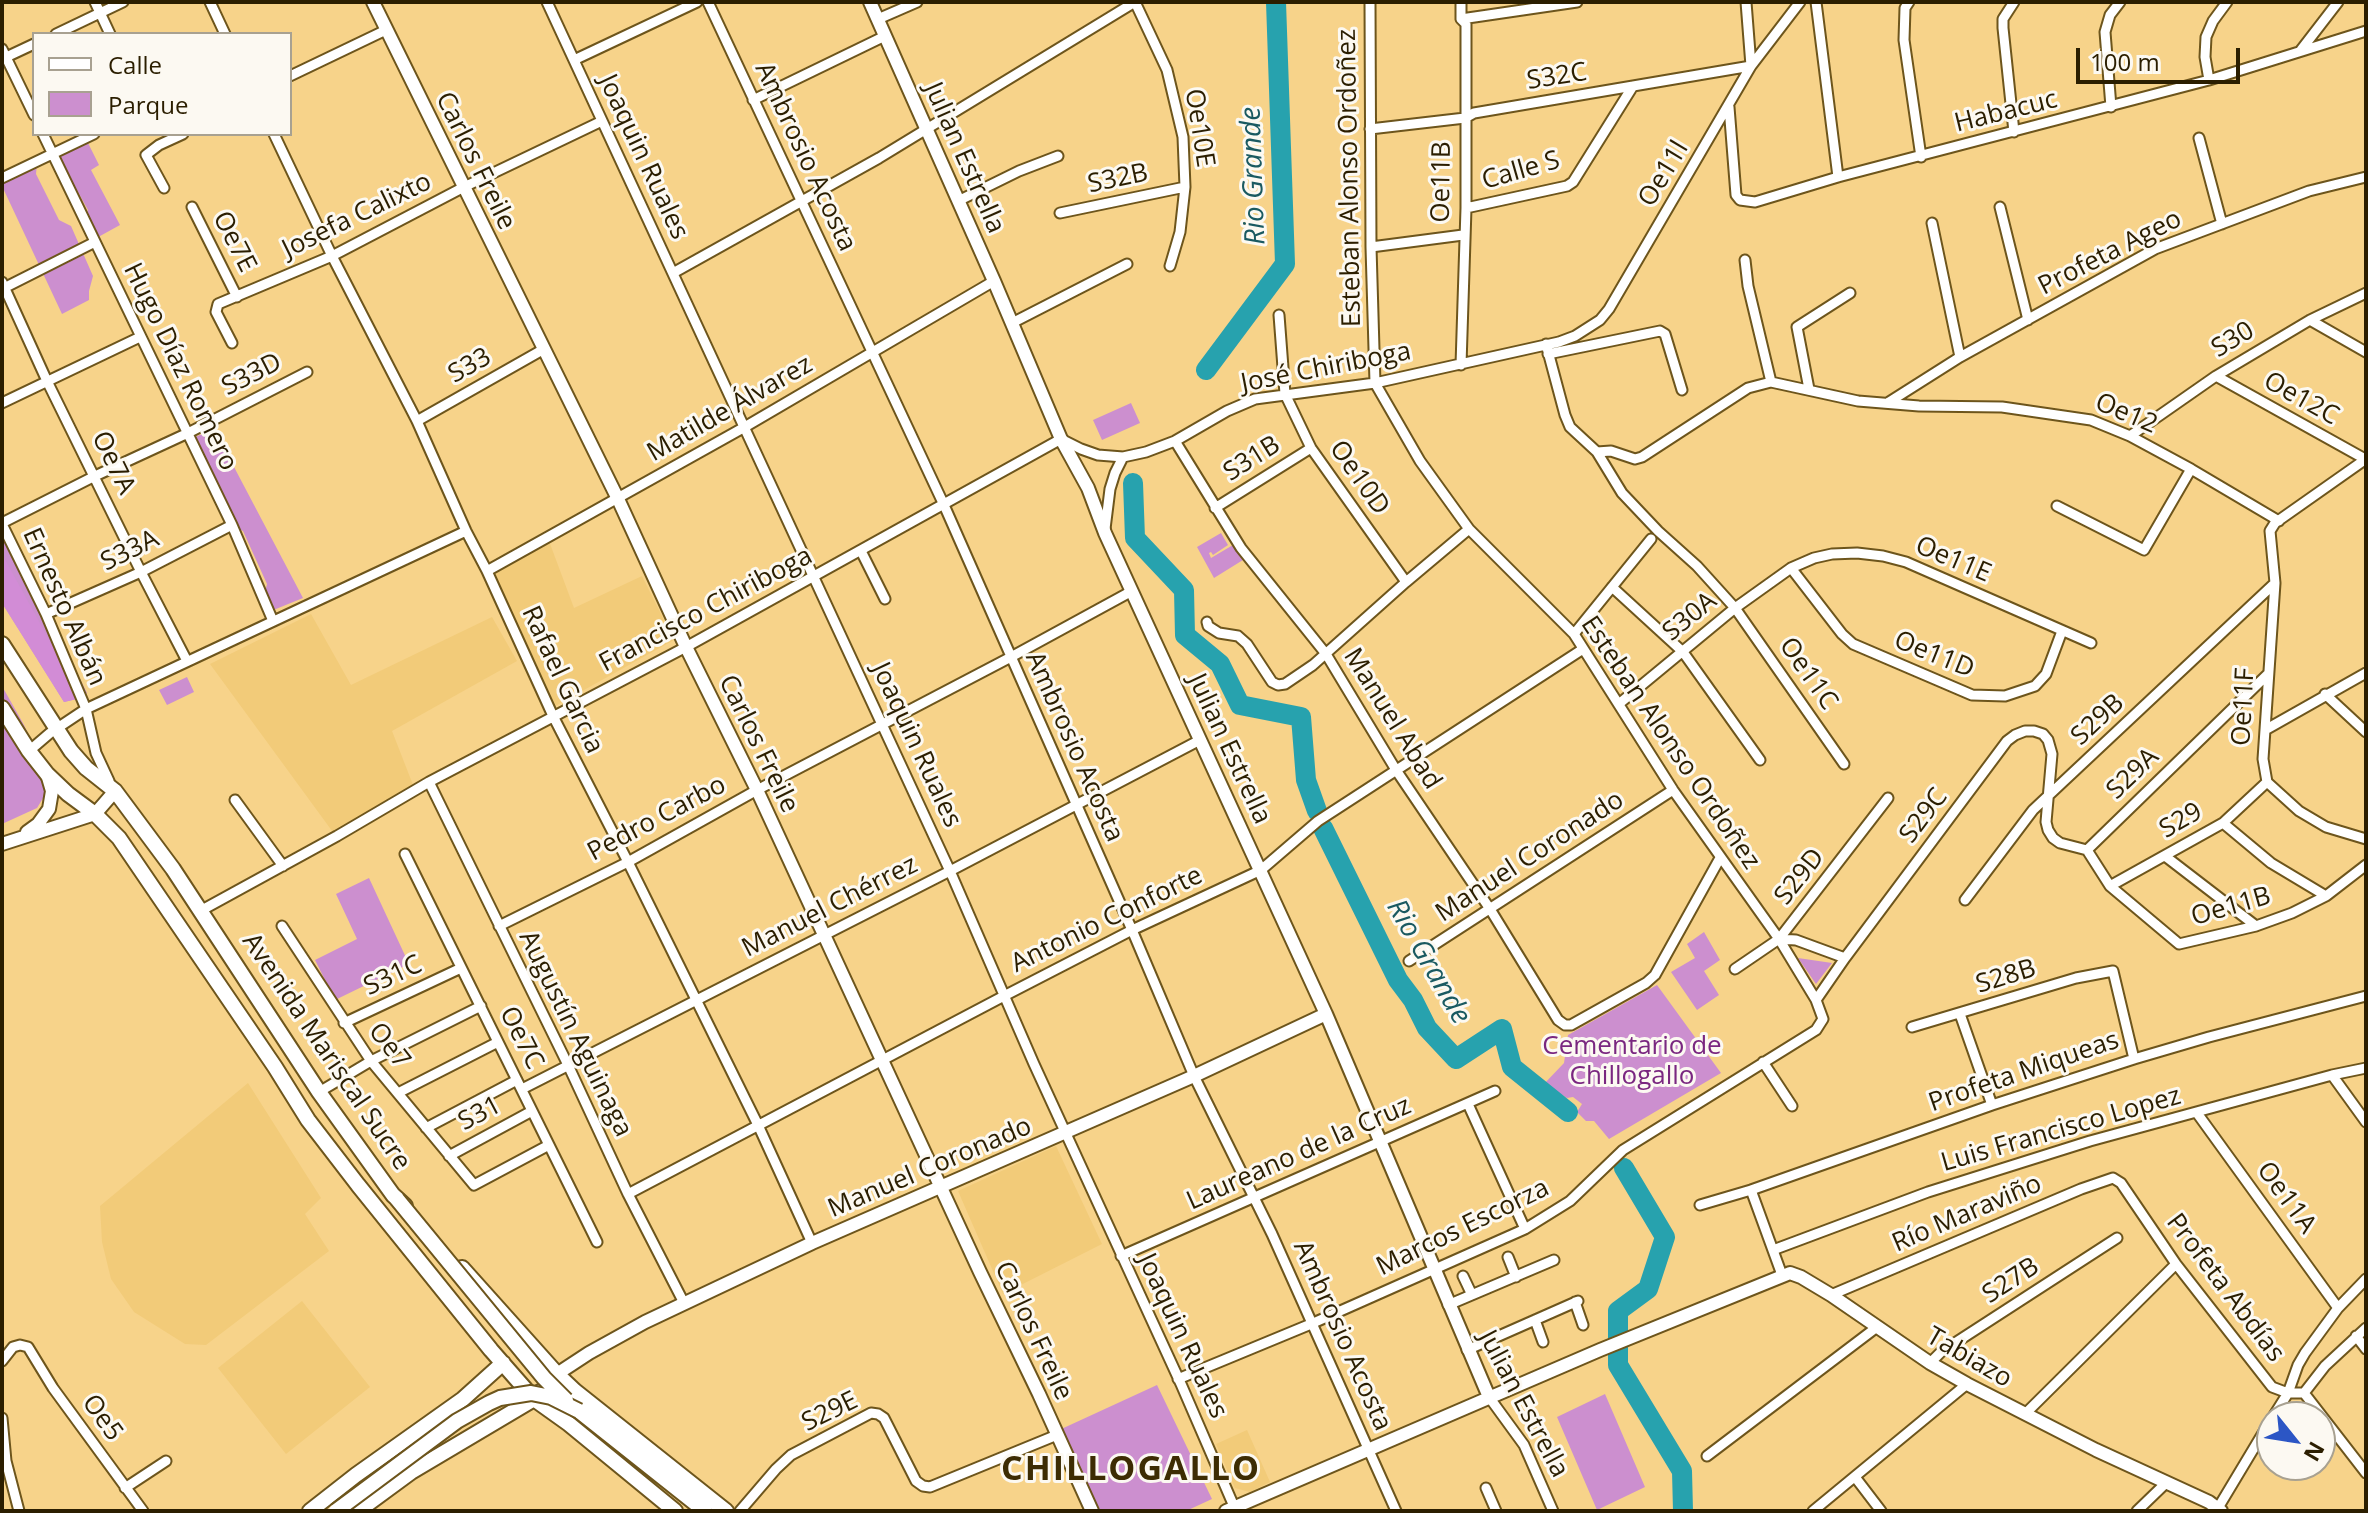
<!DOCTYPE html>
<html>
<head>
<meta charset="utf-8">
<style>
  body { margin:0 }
  #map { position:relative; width:2368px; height:1513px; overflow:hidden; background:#f7d38a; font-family:"Open Sans",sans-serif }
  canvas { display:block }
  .frame { position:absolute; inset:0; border:4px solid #2b1e00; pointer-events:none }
  .legend { position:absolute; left:32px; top:32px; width:260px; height:104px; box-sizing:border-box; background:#fcf9f2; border:2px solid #a8a191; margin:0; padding:10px 14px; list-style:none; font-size:24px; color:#2b1e00 }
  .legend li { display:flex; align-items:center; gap:16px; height:40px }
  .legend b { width:40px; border:2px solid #a8a191 }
  .north { position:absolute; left:2256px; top:1401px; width:80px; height:80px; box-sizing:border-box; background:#fcf9f2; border:2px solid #a8a191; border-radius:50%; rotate:120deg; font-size:22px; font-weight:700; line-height:32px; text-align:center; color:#2b1e00 }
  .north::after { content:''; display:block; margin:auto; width:28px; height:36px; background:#2c56c5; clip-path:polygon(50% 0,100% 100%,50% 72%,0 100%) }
  .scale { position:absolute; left:2076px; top:48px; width:164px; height:36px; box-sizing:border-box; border:4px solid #2b1e00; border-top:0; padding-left:10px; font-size:24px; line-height:28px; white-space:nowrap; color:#2b1e00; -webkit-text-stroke:6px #fcf9f2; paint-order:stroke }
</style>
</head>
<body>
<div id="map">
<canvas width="2368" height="1513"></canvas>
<div class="frame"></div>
<ul class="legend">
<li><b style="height:10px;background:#fff"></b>Calle</li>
<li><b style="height:22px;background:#cc8fcf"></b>Parque</li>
</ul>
<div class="north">N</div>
<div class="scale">100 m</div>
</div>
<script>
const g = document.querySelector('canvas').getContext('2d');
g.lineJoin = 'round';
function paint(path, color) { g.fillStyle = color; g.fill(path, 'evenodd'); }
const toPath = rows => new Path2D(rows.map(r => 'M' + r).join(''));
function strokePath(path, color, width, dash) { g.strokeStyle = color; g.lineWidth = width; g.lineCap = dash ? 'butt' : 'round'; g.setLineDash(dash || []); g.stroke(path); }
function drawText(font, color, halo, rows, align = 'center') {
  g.font = font + ' "Open Sans",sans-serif'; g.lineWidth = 6; g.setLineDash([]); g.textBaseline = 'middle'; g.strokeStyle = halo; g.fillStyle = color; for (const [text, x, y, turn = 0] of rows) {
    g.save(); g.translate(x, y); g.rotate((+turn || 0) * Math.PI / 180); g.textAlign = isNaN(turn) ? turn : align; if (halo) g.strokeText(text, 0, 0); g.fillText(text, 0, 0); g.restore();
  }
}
paint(toPath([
  [549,541,574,608,642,576,674,640,548,710,485,575],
  [311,614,351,685,492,617,517,661,392,731,415,790,335,835,210,664],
  [248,1083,321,1198,305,1214,329,1251,206,1345,185,1344,134,1312,111,1279,102,1242,100,1206],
  [1056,1146,1102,1244,1003,1294,958,1191],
  [302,1301,370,1387,286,1454,218,1368],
  [1247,1430,1270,1482,1250,1492,1235,1488,1216,1444]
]), '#f2cb79');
paint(toPath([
  [86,139,99,165,91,170,120,225,91,241,82,221,88,210,61,162,51,156],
  [37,163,36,174,59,220,71,226,93,276,89,291,89,300,62,314,2,186,2,180],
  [1131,403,1140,423,1102,440,1093,420],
  [214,429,303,598,271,611,264,597,267,584,243,531,225,522,188,440],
  [2,524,87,693,81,698,64,702,2,603],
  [1221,533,1228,545,1213,555,1211,552,1209,553,1211,558,1233,545,1243,560,1214,578,1197,547],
  [187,677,194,692,167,705,159,690],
  [2,686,24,725,43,767,48,790,37,808,2,824],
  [369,878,409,964,335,1000,315,960,357,939,336,894],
  [1704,932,1720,960,1704,971,1719,995,1697,1010,1671,972,1695,958,1687,944],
  [1798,958,1832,963,1816,984],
  [1657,985,1721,1073,1609,1139,1594,1121,1586,1121,1577,1112,1582,1104,1573,1097,1567,1098,1544,1084,1564,1063,1568,1035],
  [1157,1385,1212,1499,1186,1511,1095,1511,1057,1431],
  [1605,1394,1645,1487,1597,1510,1557,1417]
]), '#cc8fcf');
paint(toPath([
  [2,554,81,698,64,702,2,603]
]), '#d28cd6');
strokePath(toPath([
  [1206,370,1285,264,1276,2],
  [1133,483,1135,538,1184,590,1185,635,1220,664,1240,705,1301,717,1306,780,1317,811],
  [1323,828,1398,980,1413,1000,1427,1028,1456,1059,1502,1029,1512,1067,1568,1112],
  [1624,1168,1665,1237,1648,1289,1618,1311,1618,1365,1682,1471,1683,1511]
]), '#27a2ae', 20);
const street = toPath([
  [95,2,110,34],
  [210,2,225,34],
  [547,2,950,871,1034,1064,1181,1384,1236,1511],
  [708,2,944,505,1132,930,1194,1076,1272,1234,1396,1511],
  [1816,2,1838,177],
  [1909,2,1905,8,1904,40,1921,157],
  [2014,2,2003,19,2003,28,2014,132],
  [878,19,917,2],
  [1461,19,1577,2],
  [56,34,123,2],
  [2,49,34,115],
  [2301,50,2338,2],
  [2,59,34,44],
  [574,60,697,2],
  [290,76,386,30],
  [2209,80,2205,57,2206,37,2213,21,2227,2],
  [753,100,885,36],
  [1729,107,1736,195,1740,200,1755,202,1838,177,2209,80,2366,31],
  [2111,107,2105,32,2110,15,2120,2],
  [1370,129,1465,118,1474,113,1751,66,1746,2],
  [43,134,232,525,273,621],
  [274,134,332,256,417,421,466,531,487,571,553,716,628,862,758,1125,812,1243],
  [2199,138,2222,224],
  [2,178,94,134],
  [164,188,146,155,159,145,183,134],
  [958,201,1019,171,1058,156],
  [192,207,237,297],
  [2000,207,2028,320],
  [1466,208,1567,186,1573,182,1633,86],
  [1060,213,1185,187],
  [1932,223,1960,357],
  [1371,247,1463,235],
  [1745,260,1748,286,1771,382],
  [673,273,879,158,1135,2,1167,70,1183,137,1185,187,1180,232,1170,266],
  [2,282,47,381,141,572,187,661],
  [2,289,95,242],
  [1279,315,1285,394,1311,448,1406,582],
  [2310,320,2366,352],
  [1012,323,1127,264],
  [232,343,216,312,218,304,332,256,464,187,602,121],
  [1546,344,1565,415,1570,427,1597,452,1622,493,1658,531,1697,566,1735,608,1844,764],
  [1548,354,1660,331,1665,334,1682,390],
  [1461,365,1466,208,1466,24,1461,19,1461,2],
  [2216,376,2365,459],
  [1809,389,1797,327,1850,293],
  [1889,402,1960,357,2155,249,2309,191,2366,177],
  [2,403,140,337],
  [417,421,544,349],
  [2130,436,2216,376,2310,320,2366,293],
  [1175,441,1241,548,1326,654,1396,770,1490,909,1558,1020,1565,1025,1571,1025,1646,983,1655,975,1720,858],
  [1597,452,1611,451,1635,459,1642,457,1748,388,1771,382,1858,401,1919,406,2002,407,2091,420,2130,436,2191,469,2279,521],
  [2366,459,2275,523,2270,531,2275,583,2263,759,2267,782,2299,811,2326,827,2366,839],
  [2057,506,2144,550,2191,469],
  [1215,508,1311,448],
  [2,523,95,476,188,433,307,372],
  [2,524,46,614,86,709,96,753,109,781],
  [1105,529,1110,489,1115,473,1123,457],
  [861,551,885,599],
  [1791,568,1842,634,1853,644,1972,695,2005,696,2035,686,2046,674,2062,631],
  [487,571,743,428,994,281],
  [1612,587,1683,652,1760,760],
  [46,614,141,572,232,525],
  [1207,622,1208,626,1219,633,1238,636,1247,644,1272,682,1278,685,1285,684,1313,665,1406,582,1469,529],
  [1574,634,1651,539],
  [2325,694,2366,732],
  [1620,703,1735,608,1791,568,1814,558,1832,554,1857,553,1883,556,1906,562,2091,643],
  [2265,730,2366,673],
  [29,751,50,733,86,709,466,531],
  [429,782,568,1065,628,1194,684,1303],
  [235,800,283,866],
  [2223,823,2271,863,2326,896],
  [2087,850,2110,886,2179,944,2256,926,2292,913,2326,896,2366,865],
  [405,854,597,1242],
  [2165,856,2256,926],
  [2110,886,2223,823,2267,782],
  [1965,900,2033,810,2275,583],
  [202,910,337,836,429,782,686,647,1061,439,1081,449,1098,455,1123,457,1146,452,1175,441,1227,411,1255,399,1375,383,1559,342,1575,336,1600,320,1609,309,1751,66,1800,2],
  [282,926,371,1061,474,1185,549,1145],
  [499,926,628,862,757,790,1011,657,1132,591],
  [1779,939,1796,940,1845,958],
  [1409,961,1673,790],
  [1735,969,1779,939,1888,798],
  [1816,1000,1845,958,2007,741,2015,735,2025,731,2034,731,2043,734,2048,740,2052,754,2046,822,2048,830,2053,838,2060,843,2087,850,2268,674],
  [1960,1014,1992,1105],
  [344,1023,461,968],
  [1912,1027,2076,978,2113,971,2134,1059],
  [1763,1062,1792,1106],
  [2332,1075,2366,1122],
  [522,1089,950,871,1200,740],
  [319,1092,371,1061,481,1006],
  [398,1093,498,1042],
  [1468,1104,1525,1229],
  [2197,1113,2338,1308],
  [426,1128,517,1080],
  [449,1156,532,1111],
  [1751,1190,1782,1275],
  [628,1194,1004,996,1132,930,1261,870,1318,821,1583,649],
  [1700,1205,1751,1190,1992,1105,2134,1059,2209,1037,2366,996],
  [1773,1250,1928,1192,2090,1141,2332,1075,2366,1068],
  [1121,1256,1495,1091],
  [1508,1257,1516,1277],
  [1463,1276,1472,1295],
  [1831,1295,2081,1189,2113,1178,2121,1183,2176,1264,2272,1387,2288,1393,2304,1393],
  [1575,1302,1583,1325],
  [1448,1305,1554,1260],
  [1535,1320,1543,1342],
  [2356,1336,2366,1349],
  [1490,1340,1501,1361],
  [1467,1350,1578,1301],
  [2,1361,13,1347,20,1345,28,1347,53,1388,143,1511],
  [1930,1363,1941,1352,2117,1238],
  [1178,1379,1311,1324,1525,1229,1570,1201,1623,1150,1816,1030,1823,1019,1816,1000,1779,939,1673,790,1574,634,1469,529,1420,461,1375,383,1371,247,1370,2],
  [2304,1393,2366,1473],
  [2304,1393,2325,1366,2366,1328],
  [1489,1397,1524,1445,1553,1511],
  [2025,1414,2176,1264],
  [2273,1417,2288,1393,2298,1365,2305,1353,2338,1308,2366,1279],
  [2,1418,6,1461,19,1511],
  [1707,1456,1877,1327],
  [1855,1477,1881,1511],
  [125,1488,166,1461],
  [1486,1488,1496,1511],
  [2218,1508,2272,1418],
  [740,1511,776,1469,791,1455,871,1413,878,1414,884,1418,916,1481,923,1486,930,1487,1057,1435],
  [1813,1511,1967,1384],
  [2137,1511,2167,1482]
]);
const secondary = toPath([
  [373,2,618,499,686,647,757,790,980,1272,1039,1394,1092,1511],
  [870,2,994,281,1061,439,1088,488,1105,533,1326,1014,1489,1397],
  [27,832,38,824,49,809,52,791,47,774],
  [2,844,95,814,115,791],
  [557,1374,589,1353,645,1322,812,1243,1194,1076,1326,1014],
  [1226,1511,1600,1350,1790,1273,1801,1277,1831,1295,1930,1363,1967,1384,2096,1450,2209,1502,2221,1511]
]);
const primary = toPath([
  [2,644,71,751,86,768,115,791,173,869,319,1092,393,1195,405,1206],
  [2,708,29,751,47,774,68,794,95,814,119,838,275,1067,308,1120,358,1185,491,1350,534,1399,569,1424,675,1511],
  [462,1268,557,1374,575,1391,726,1511],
  [579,1411,705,1511],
  [310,1511,356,1475,463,1399,503,1363],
  [358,1511,411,1472,534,1399,540,1392]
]);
strokePath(street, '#6d551c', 13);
strokePath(secondary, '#6d551c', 16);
strokePath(primary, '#6d551c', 18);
strokePath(street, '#fff', 9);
strokePath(secondary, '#fff', 12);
strokePath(primary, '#fff', 14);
const primaryBridge = toPath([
  [397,1199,544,1378,566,1400],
  [336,1511,457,1421,489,1403,500,1398,531,1393,551,1397,579,1411]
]);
strokePath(primaryBridge, '#6d551c', 18, []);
strokePath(primaryBridge, '#fff', 14);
drawText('26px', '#2b1e00', '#fcf9f2', [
  ["S32C",1557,77,-9],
  ["Habacuc",2006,112,-14],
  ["Oe10E",1199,128,81],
  ["Joaquin Ruales",643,157,65],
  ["Ambrosio Acosta",805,157,65],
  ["Julian Estrella",964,158,66],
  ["Carlos Freile",475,161,64],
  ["Calle S",1521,171,-16],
  ["Oe11l",1664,174,-59],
  ["Esteban Alonso Ordoñez",1350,178,-91],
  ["S32B",1118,179,-12],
  ["Oe11B",1442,182,-89],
  ["Josefa Calixto",357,216,-26],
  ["Oe7E",234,242,63],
  ["Profeta Ageo",2110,253,-27],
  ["S30",2233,340,-31],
  ["S33",470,366,-29],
  ["Hugo Díaz Romero",180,367,64],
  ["José Chiriboga",1326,368,-11],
  ["S33D",252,375,-27],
  ["Oe12C",2301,399,29],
  ["Matilde Álvarez",730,409,-30],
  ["Oe12",2126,414,23],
  ["S31B",1252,459,-32],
  ["Oe7A",113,463,64],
  ["Oe10D",1359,478,55],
  ["S33A",130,551,-26],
  ["Oe11E",1953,560,23],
  ["Ernesto Albán",64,607,66],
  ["Francisco Chiriboga",706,610,-28],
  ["S30A",1690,617,-39],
  ["Oe11D",1934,655,22],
  ["Oe11C",1808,674,55],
  ["Rafael Garcia",562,680,65],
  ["Oe11F",2244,707,-87],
  ["Manuel Abad",1392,719,58],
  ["S29B",2098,720,-43],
  ["Esteban Alonso Ordoñez",1670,743,56],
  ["Carlos Freile",758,744,64],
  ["Joaquin Ruales",916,745,65],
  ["Ambrosio Acosta",1074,747,66],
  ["Julian Estrella",1229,749,65],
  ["S29A",2133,774,-44],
  ["S29C",1924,816,-53],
  ["Pedro Carbo",657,819,-28],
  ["S29",2181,821,-30],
  ["Manuel Coronado",1530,857,-33],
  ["S29D",1800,877,-52],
  ["Manuel Chérrez",830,907,-27],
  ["Oe11B",2231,907,-16],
  ["Antonio Conforte",1107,920,-26],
  ["S31C",393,976,-25],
  ["S28B",2006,977,-17],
  ["Augustín Aguinaga",575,1034,64],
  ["Oe7C",521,1038,63],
  ["Oe7",389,1046,52],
  ["Avenida Mariscal Sucre",326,1052,56],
  ["Profeta Miqueas",2024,1072,-19],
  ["S31",480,1114,-28],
  ["Luis Francisco Lopez",2061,1130,-16],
  ["Laureano de la Cruz",1299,1154,-24],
  ["Manuel Coronado",930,1168,-23],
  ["Oe11A",2286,1198,54],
  ["Río Maraviño",1967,1214,-23],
  ["Marcos Escorza",1463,1228,-26],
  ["S27B",2011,1281,-33],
  ["Profeta Abdías",2225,1288,53],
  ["Carlos Freile",1033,1331,65],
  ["Joaquin Ruales",1182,1336,65],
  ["Ambrosio Acosta",1342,1336,66],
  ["Tabiazo",1969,1358,30],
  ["Julian Estrella",1523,1404,62],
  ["S29E",830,1412,-26],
  ["Oe5",102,1418,54]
]);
drawText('26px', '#7a2780', '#fcf9f2', [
  ["Cementario de",1632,1047],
  ["Chillogallo",1632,1077]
]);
drawText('italic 28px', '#1a5a61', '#fcf9f2', [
  ["Rio Grande",1254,176,-92],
  ["Rio Grande",1428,962,60]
]);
g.letterSpacing = '2px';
drawText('bold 34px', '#3d2c03', '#fcf9f2', [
  ["CHILLOGALLO",1131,1470]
]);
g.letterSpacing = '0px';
</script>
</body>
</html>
